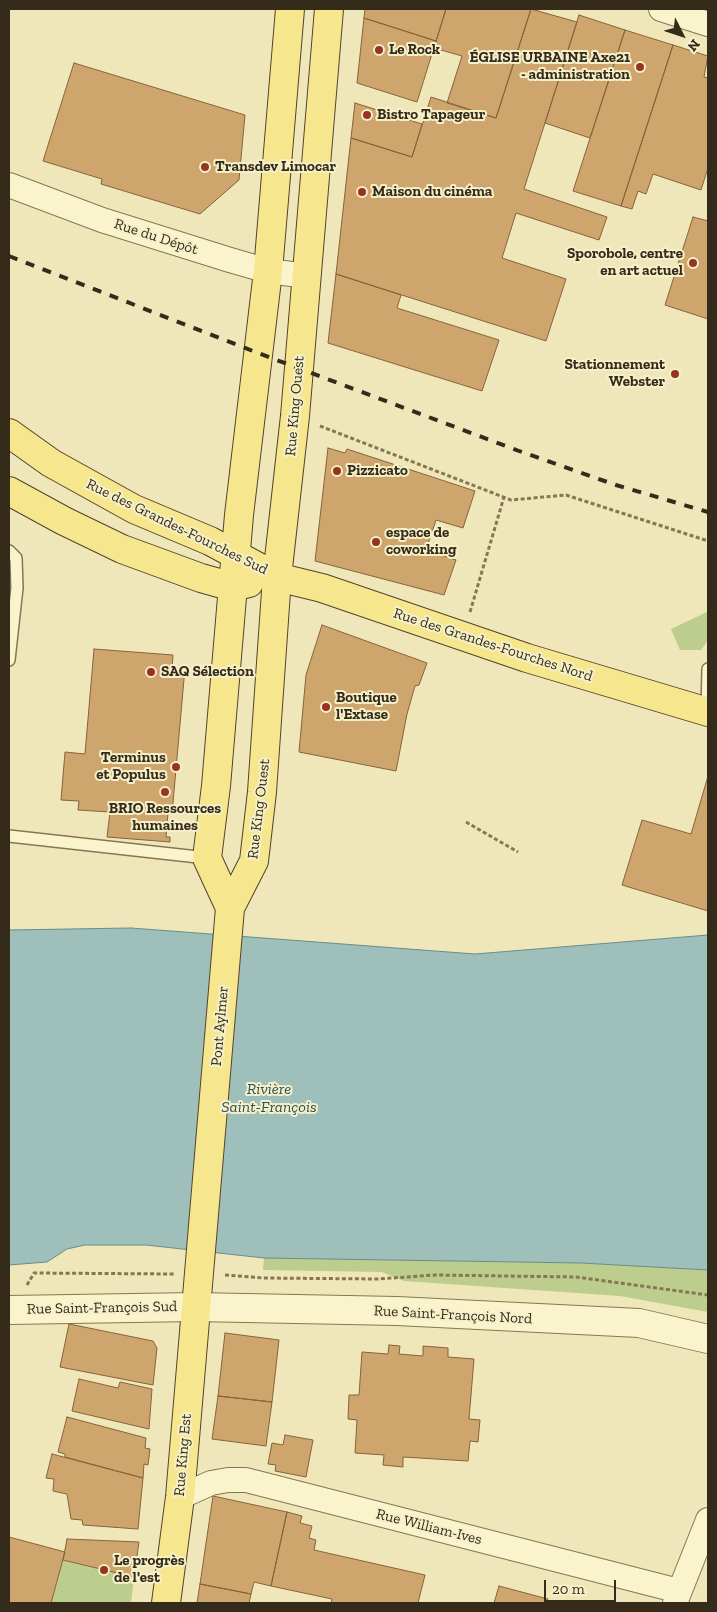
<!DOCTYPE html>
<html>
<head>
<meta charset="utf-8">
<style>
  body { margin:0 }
  #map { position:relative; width:717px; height:1612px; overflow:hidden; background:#efe7ba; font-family:"Zilla Slab",serif }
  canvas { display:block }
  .frame { position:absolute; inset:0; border:10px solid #342b1a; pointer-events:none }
  .north { position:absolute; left:657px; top:10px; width:50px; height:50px; -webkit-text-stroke:4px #f6f0c9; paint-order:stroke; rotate:131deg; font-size:14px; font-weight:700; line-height:20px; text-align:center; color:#342b1a }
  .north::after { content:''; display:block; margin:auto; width:18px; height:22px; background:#342b1a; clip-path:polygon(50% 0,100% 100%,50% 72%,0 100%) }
  .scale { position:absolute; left:544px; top:1580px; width:72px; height:22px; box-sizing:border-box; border:2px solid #342b1a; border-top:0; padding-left:6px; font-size:15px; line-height:18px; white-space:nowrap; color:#342b1a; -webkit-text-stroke:4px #f6f0c9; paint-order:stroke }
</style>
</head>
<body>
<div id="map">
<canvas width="717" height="1612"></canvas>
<div class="frame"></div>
<div class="north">N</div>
<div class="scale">20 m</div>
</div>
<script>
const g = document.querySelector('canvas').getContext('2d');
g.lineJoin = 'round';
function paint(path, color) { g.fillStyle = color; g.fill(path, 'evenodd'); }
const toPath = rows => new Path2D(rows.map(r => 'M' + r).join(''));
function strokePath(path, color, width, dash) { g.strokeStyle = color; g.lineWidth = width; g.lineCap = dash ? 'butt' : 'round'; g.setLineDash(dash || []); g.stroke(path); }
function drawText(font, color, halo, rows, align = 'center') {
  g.font = font + ' "Zilla Slab",serif'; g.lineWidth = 4; g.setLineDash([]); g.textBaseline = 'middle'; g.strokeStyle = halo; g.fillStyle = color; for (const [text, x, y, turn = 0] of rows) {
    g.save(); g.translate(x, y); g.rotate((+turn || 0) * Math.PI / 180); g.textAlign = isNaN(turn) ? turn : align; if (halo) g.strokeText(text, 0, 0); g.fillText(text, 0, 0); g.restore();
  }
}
paint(toPath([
  [707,612,708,640,701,650,680,650,671,629],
  [264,1258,581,1263,708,1270,708,1312,620,1296,404,1281,382,1272,263,1270],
  [63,1560,134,1577,131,1603,51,1603]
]), '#bccd8e');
const water = toPath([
  [131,928,475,954,708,935,708,1270,581,1263,264,1258,146,1245,85,1245,67,1249,47,1262,9,1265,9,930,131,928]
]);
paint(water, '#9fbfbb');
strokePath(water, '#668d89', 1);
const building = toPath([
  [365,9,446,9,436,41,364,18,365,9],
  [446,9,531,9,496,118,447,103,462,56,434,48,446,9],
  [531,9,577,22,524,189,607,217,599,240,516,213,502,258,566,279,546,341,336,274,351,138,412,157,431,97,496,118,531,9],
  [579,15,625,30,590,138,545,123,579,15],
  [364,18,436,41,417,102,357,83,364,18],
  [625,30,673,45,621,206,573,191,625,30],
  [673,45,708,56,704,77,708,78,708,168,701,190,653,174,646,194,638,191,632,209,621,206,673,45],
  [74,63,245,115,239,180,200,214,101,184,102,179,43,161,74,63],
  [355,103,422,124,412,157,351,138,355,103],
  [693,217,708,221,708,319,665,305,693,217],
  [336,274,401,295,397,308,499,340,482,391,328,343,336,274],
  [328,448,345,453,347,449,475,491,463,528,436,520,426,550,456,560,444,595,315,561,328,448],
  [322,625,427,663,419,685,415,686,407,714,396,771,299,752,306,675,322,625],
  [94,649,173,655,172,668,185,668,172,814,168,813,166,837,170,837,170,842,107,837,110,812,78,810,79,801,61,800,65,752,85,754,94,649],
  [708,776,708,911,622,885,642,820,691,834,708,776],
  [69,1324,153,1341,157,1348,153,1385,60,1367,69,1324],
  [225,1333,279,1340,272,1402,218,1396,225,1333],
  [389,1345,400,1346,399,1354,423,1356,423,1346,448,1348,448,1357,474,1359,469,1419,480,1420,478,1442,470,1441,468,1461,403,1457,403,1467,383,1465,384,1455,355,1453,357,1420,348,1419,349,1395,359,1395,362,1352,388,1354,389,1345],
  [79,1379,118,1388,120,1382,152,1389,149,1429,72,1411,79,1379],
  [218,1396,272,1402,266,1446,212,1439,218,1396],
  [67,1417,146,1438,145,1448,150,1449,148,1465,144,1464,143,1478,65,1457,65,1454,58,1452,67,1417],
  [285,1435,313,1440,306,1477,275,1471,276,1465,268,1464,272,1443,283,1445,285,1435],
  [52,1454,143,1478,138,1529,83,1525,82,1520,71,1519,67,1494,53,1491,54,1479,46,1478,52,1454],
  [213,1496,287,1512,271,1586,254,1582,251,1594,200,1584,213,1496],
  [287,1512,302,1516,300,1523,312,1526,309,1538,316,1540,314,1550,425,1575,418,1603,331,1603,332,1599,271,1586,287,1512],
  [9,1537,65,1552,51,1603,9,1603,9,1537],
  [67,1539,139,1542,134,1577,63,1560,67,1539],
  [200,1584,251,1594,249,1603,197,1603,200,1584],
  [499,1586,548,1599,547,1603,494,1603,499,1586]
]);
paint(building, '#cfa56e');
strokePath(building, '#866339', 1);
const service = toPath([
  [9,551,16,558,17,588,9,660],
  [707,711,708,669],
  [9,836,207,858]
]);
const minor = toPath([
  [661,9,708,24],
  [9,185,102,220,230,260,268,271,307,276],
  [180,1497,211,1483,228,1480,246,1480,679,1591],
  [675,1603,708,1520]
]);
const tertiary = toPath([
  [9,1310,195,1307,397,1311,639,1323,708,1339]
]);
const primary = toPath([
  [9,433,51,463,134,509,210,541,277,577,322,588,527,658,708,712],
  [9,491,64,521,122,549,201,578,233,587,249,583],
  [230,908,207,858,216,786,239,515,268,271,290,9],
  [166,1603,180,1497,230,908,254,861,262,792,277,577,295,416,329,9]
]);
strokePath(service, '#867654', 14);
strokePath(minor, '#867654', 26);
strokePath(tertiary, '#867654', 30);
strokePath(primary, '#534329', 30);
strokePath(toPath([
  [320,426,511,500,566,495,708,541],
  [470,612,504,497],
  [466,822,518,852],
  [225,1275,263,1278,378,1279,435,1275,576,1277,708,1295],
  [27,1285,34,1273,174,1274]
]), '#867654', 3, [4, 2.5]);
strokePath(service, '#faf4cd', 11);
strokePath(minor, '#faf4cd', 24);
strokePath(tertiary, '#faf4cd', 28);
strokePath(primary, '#f6e68e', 28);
strokePath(toPath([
  [9,256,258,353,519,451,616,485,708,512]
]), '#342b1a', 4, [9, 9]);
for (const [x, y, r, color] of [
  [379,50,5,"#973321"],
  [640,67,5,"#973321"],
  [367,115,5,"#973321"],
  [205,167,5,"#973321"],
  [362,192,5,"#973321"],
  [693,263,5,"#973321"],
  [675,374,5,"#973321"],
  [337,471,5,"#973321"],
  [376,542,5,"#973321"],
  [151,672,5,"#973321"],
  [326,707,5,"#973321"],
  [176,767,5,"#973321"],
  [165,792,5,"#973321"],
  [104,1570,5,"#973321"]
]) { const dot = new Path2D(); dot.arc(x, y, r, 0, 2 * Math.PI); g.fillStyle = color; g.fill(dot); strokePath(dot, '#f6f0c9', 2); }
drawText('bold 15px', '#342b1a', '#f6f0c9', [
  ["Le Rock",389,50],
  ["ÉGLISE URBAINE Axe21",630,58,"right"],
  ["- administration",630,75,"right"],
  ["Bistro Tapageur",377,115],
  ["Transdev Limocar",215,167],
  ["Maison du cinéma",372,192],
  ["Sporobole, centre",683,254,"right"],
  ["en art actuel",683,271,"right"],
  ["Stationnement",665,365,"right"],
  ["Webster",665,382,"right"],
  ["Pizzicato",347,471],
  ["espace de",386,533],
  ["coworking",386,550],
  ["SAQ Sélection",161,672],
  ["Boutique",336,698],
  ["l'Extase",336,715],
  ["Terminus",166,758,"right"],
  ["et Populus",166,775,"right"],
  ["BRIO Ressources",165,809,"center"],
  ["humaines",165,826,"center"],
  ["Le progrès",114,1561],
  ["de l'est",114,1578]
], 'left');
drawText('15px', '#342b1a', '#f6f0c9', [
  ["Rue du Dépôt",156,237,18],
  ["Rue King Ouest",295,406,-85],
  ["Rue des Grandes-Fourches Sud",177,527,26],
  ["Rue des Grandes-Fourches Nord",493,645,18],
  ["Rue King Ouest",259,809,-83],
  ["Pont Aylmer",220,1026,-85],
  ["Rue Saint-François Sud",102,1308,-1],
  ["Rue Saint-François Nord",453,1315,3],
  ["Rue King Est",183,1455,-85],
  ["Rue William-Ives",429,1527,14]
]);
drawText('italic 16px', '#285155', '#f6f0c9', [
  ["Rivière",269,1089],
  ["Saint-François",269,1107]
]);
</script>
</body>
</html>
